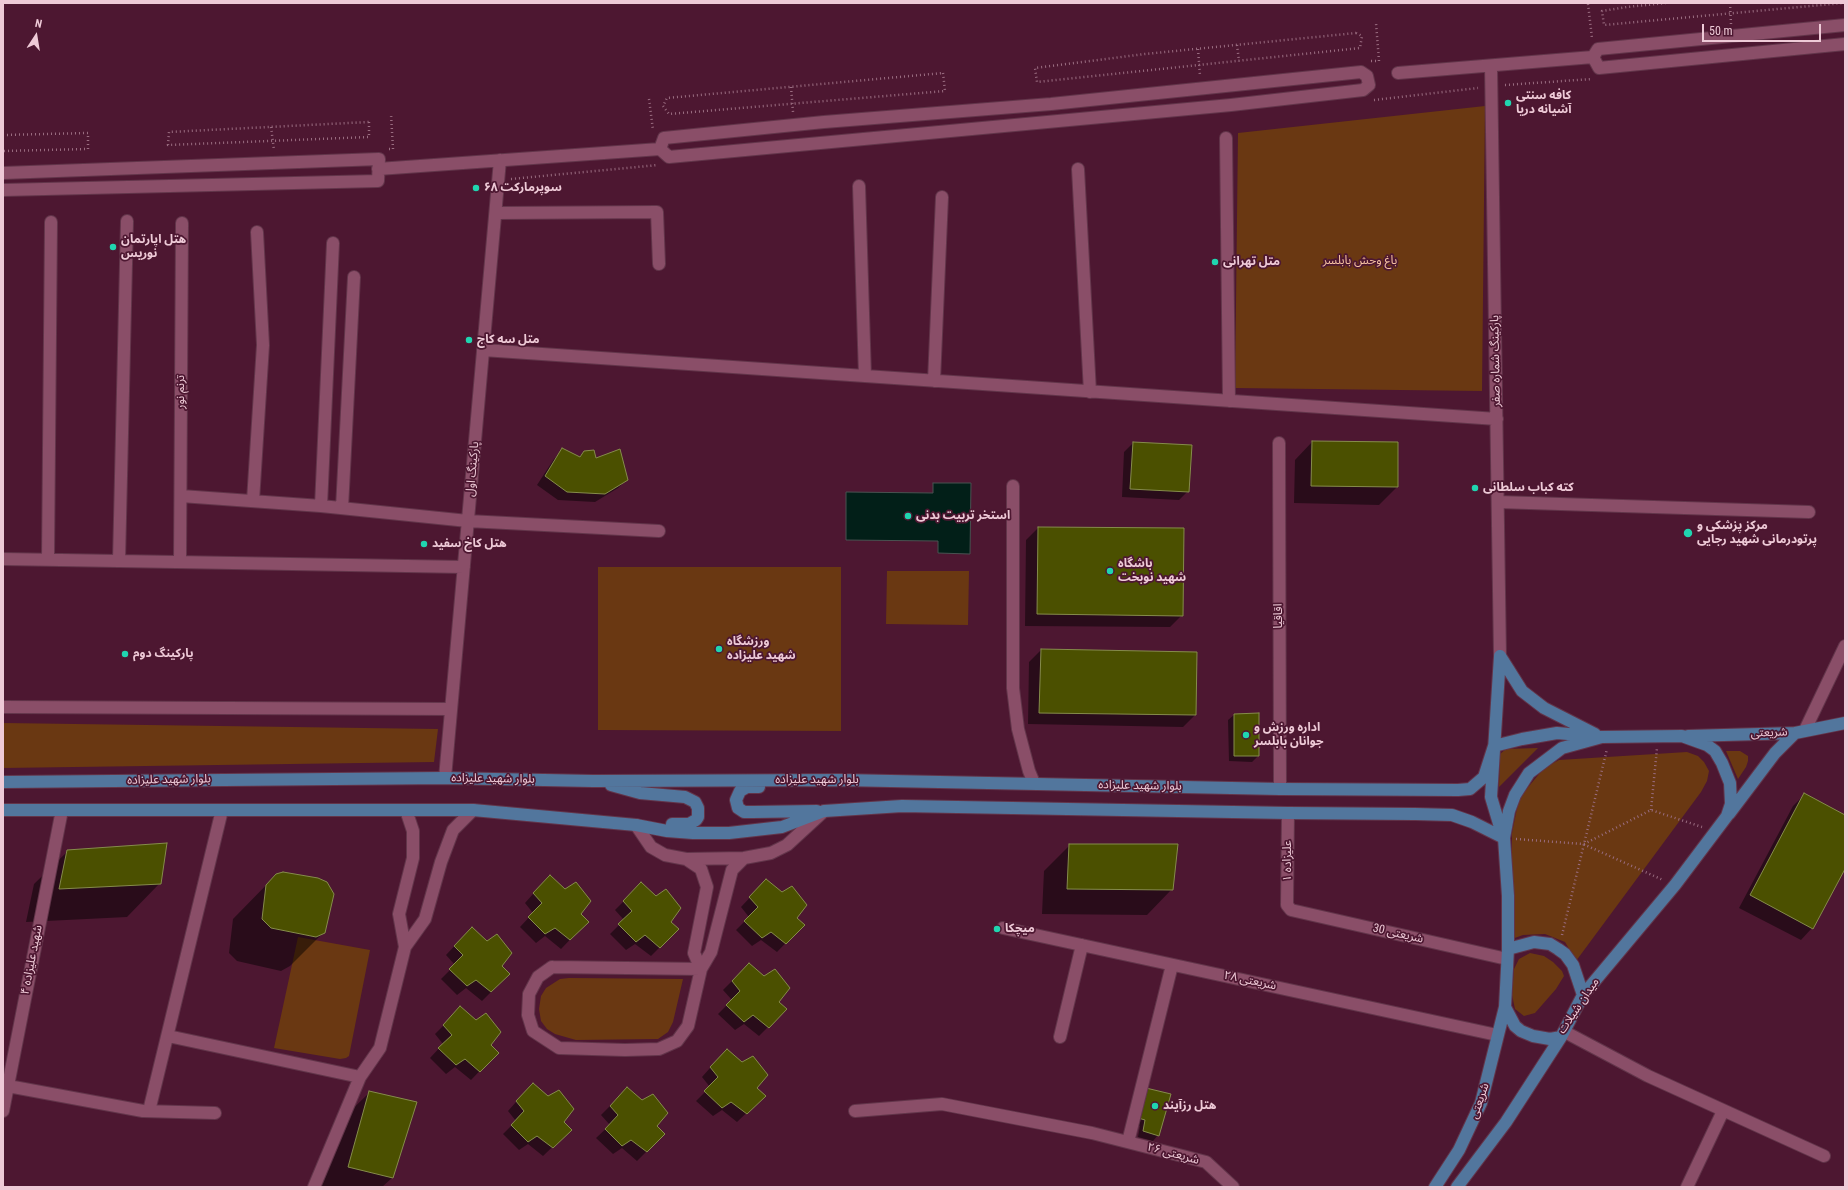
<!DOCTYPE html>
<html>
<head>
<meta charset="utf-8">
<style>
  body { margin:0 }
  #map { position:relative; width:1848px; height:1190px; overflow:hidden; background:#4d1731; font-family:"Roboto Condensed",sans-serif }
  canvas { display:block }
  .frame { position:absolute; inset:0; border:4px solid #eecad7; pointer-events:none }
  .north { position:absolute; left:16px; top:16px; width:40px; height:40px; -webkit-text-stroke:3px #4d1731; paint-order:stroke; rotate:12deg; font-size:11px; font-weight:700; line-height:16px; text-align:center; color:#eecad7 }
  .north::after { content:''; display:block; margin:auto; width:14px; height:18px; background:#eecad7; clip-path:polygon(50% 0,100% 100%,50% 72%,0 100%) }
  .scale { position:absolute; left:1702px; top:24px; width:119px; height:18px; box-sizing:border-box; border:2px solid #eecad7; border-top:0; padding-left:5px; font-size:12px; line-height:14px; white-space:nowrap; color:#eecad7; -webkit-text-stroke:3px #4d1731; paint-order:stroke }
</style>
</head>
<body>
<div id="map">
<canvas width="1848" height="1190"></canvas>
<div class="frame"></div>
<div class="north">N</div>
<div class="scale">50 m</div>
</div>
<script>
const g = document.querySelector('canvas').getContext('2d');
g.lineJoin = 'round';
function paint(path, color) { g.fillStyle = color; g.fill(path, 'evenodd'); }
const toPath = rows => new Path2D(rows.map(r => 'M' + r).join(''));
function strokePath(path, color, width, dash) { g.strokeStyle = color; g.lineWidth = width; g.lineCap = dash ? 'butt' : 'round'; g.setLineDash(dash || []); g.stroke(path); }
function drawText(font, color, halo, rows, align = 'center') {
  g.font = font + ' "Roboto Condensed","Noto Sans Arabic",sans-serif'; g.lineWidth = 3.5; g.setLineDash([]); g.textBaseline = 'middle'; g.strokeStyle = halo; g.fillStyle = color; for (const [text, x, y, turn = 0] of rows) {
    g.save(); g.translate(x, y); g.rotate((+turn || 0) * Math.PI / 180); g.textAlign = isNaN(turn) ? turn : align; if (halo) g.strokeText(text, 0, 0); g.fillText(text, 0, 0); g.restore();
  }
}
paint(toPath([
  [1485,106,1482,391,1235,388,1238,133],
  [598,567,841,567,841,731,598,730],
  [887,571,969,571,968,625,886,624],
  [3,723,438,729,434,762,3,768],
  [1538,748,1499,787,1500,754,1506,749],
  [1726,751,1740,751,1748,756,1748,761,1746,767,1738,779],
  [1687,752,1698,756,1704,762,1709,771,1707,781,1701,792,1576,961,1565,942,1545,934,1523,935,1512,939,1512,833,1516,813,1520,797,1544,768,1559,760],
  [298,937,370,950,349,1056,346,1058,340,1059,274,1048],
  [1530,953,1544,956,1553,962,1562,971,1564,976,1556,989,1535,1013,1524,1016,1515,1009,1512,995,1514,969,1519,959],
  [560,979,569,978,683,979,673,1022,668,1032,658,1039,576,1040,555,1034,547,1029,541,1021,539,1009,541,996,546,988]
]), '#6a3812');
const water = toPath([
  [933,483,971,483,970,554,938,553,938,541,846,540,846,492,933,493,933,483]
]);
paint(water, '#021f18');
strokePath(water, '#495251', 1);
paint(toPath([
  [1312,442,1397,487,1379,505,1294,503,1295,460],
  [1133,443,1188,491,1179,500,1122,497,1124,452],
  [563,450,578,458,584,452,627,479,618,488,595,502,558,500,537,485,554,459],
  [1038,528,1182,615,1170,627,1025,626,1026,540],
  [1041,650,1196,653,1195,715,1183,727,1028,724,1029,662],
  [1234,715,1258,756,1252,762,1229,761,1228,720],
  [1805,794,1845,816,1845,867,1812,928,1801,940,1739,908,1793,806],
  [1070,845,1172,889,1147,915,1042,914,1044,871],
  [68,851,160,883,127,917,26,922,34,884],
  [276,875,324,932,290,966,281,971,237,961,229,953,233,919],
  [541,885,587,922,561,949,545,936,536,943,520,927,533,913,525,903],
  [758,889,781,894,795,918,803,925,777,952,761,940,752,946,736,930,749,917,741,907],
  [632,893,678,929,651,956,635,944,626,950,610,934,624,920,615,910],
  [463,937,487,942,500,967,509,974,482,1001,466,988,457,995,441,979,455,965,446,955],
  [740,973,764,977,778,1002,786,1009,759,1036,744,1024,735,1030,718,1014,732,1000,723,990],
  [452,1017,497,1053,471,1080,455,1067,446,1074,430,1058,443,1044,435,1034],
  [718,1059,764,1096,737,1122,722,1110,713,1116,696,1101,710,1087,702,1077],
  [627,1089,656,1126,664,1134,637,1161,622,1148,613,1154,596,1138,610,1125,601,1115],
  [369,1093,392,1178,382,1187,319,1187,335,1126],
  [524,1093,570,1130,543,1156,528,1144,519,1150,503,1134,516,1121,508,1111],
  [1141,1095,1158,1135,1153,1141,1138,1137,1140,1126,1133,1123]
]), '#0007');
const building = toPath([
  [1312,441,1398,442,1398,487,1311,486,1312,441],
  [1133,442,1192,445,1189,492,1130,489,1133,442],
  [562,448,580,457,584,451,594,450,596,458,620,449,628,480,605,494,567,492,545,476,562,448],
  [1038,527,1184,528,1183,616,1037,614,1038,527],
  [1041,649,1197,652,1196,715,1039,713,1041,649],
  [1259,713,1259,756,1234,756,1234,714,1259,713],
  [1804,793,1845,815,1845,869,1813,929,1750,895,1804,793],
  [167,843,161,884,59,889,67,850,167,843],
  [1069,844,1178,844,1173,890,1067,889,1069,844],
  [283,872,318,878,327,882,334,894,325,933,316,937,271,928,262,919,266,885,276,874,283,872],
  [550,875,565,889,576,882,591,901,581,914,589,922,570,940,555,928,545,934,528,917,542,903,533,893,550,875],
  [766,879,782,892,792,886,807,905,797,918,805,925,786,944,771,932,762,938,744,921,758,907,749,897,766,879],
  [641,882,656,896,666,889,681,908,671,922,679,929,660,948,645,935,636,942,618,924,632,911,623,901,641,882],
  [472,927,487,941,497,934,512,953,502,966,510,974,491,992,476,980,467,986,449,969,463,955,454,946,472,927],
  [749,963,764,976,775,969,790,988,779,1002,787,1009,769,1028,753,1015,744,1022,726,1005,740,991,732,981,749,963],
  [460,1006,476,1020,486,1013,501,1032,491,1045,499,1053,480,1072,465,1059,456,1065,438,1048,452,1035,443,1025,460,1006],
  [727,1049,742,1062,753,1056,768,1075,757,1088,766,1096,747,1114,731,1102,722,1108,704,1091,718,1077,710,1067,727,1049],
  [533,1083,548,1096,559,1090,574,1109,564,1122,572,1130,553,1148,537,1136,528,1142,511,1125,524,1111,516,1101,533,1083],
  [627,1087,642,1100,653,1094,668,1113,657,1126,665,1134,647,1152,631,1140,622,1146,605,1129,618,1115,610,1106,627,1087],
  [1146,1088,1171,1094,1159,1136,1143,1131,1145,1120,1138,1118,1146,1088],
  [369,1091,417,1102,393,1178,348,1167,369,1091]
]);
paint(building, '#4b5000');
strokePath(building, '#858c4b', 1);
const minor = toPath([
  [1845,25,1598,49,1593,57,1599,68,1845,44],
  [1491,66,1500,656],
  [1361,72,1367,76,1369,85,1363,90,1231,105,669,157,660,149,664,138,824,122,1051,104,1361,72],
  [1398,73,1593,57],
  [1226,138,1229,401],
  [378,169,660,149],
  [1078,169,1090,392],
  [3,173,379,159,378,181,3,190],
  [859,186,865,376],
  [496,213,657,212,659,264],
  [483,350,1497,419],
  [934,381,942,197],
  [1279,443,1280,789],
  [1013,486,1013,688,1018,729,1029,771,1034,783],
  [181,496,321,506,468,521,659,531],
  [253,501,263,345,257,232],
  [1498,502,1809,512],
  [321,506,333,243],
  [342,508,354,277],
  [3,559,464,567],
  [48,560,51,222],
  [119,561,127,221],
  [180,562,182,223],
  [3,707,451,709],
  [1805,730,1845,646],
  [445,778,500,160],
  [1288,813,1287,905,1291,910,1507,959],
  [636,825,651,847,665,855,686,859,744,858,771,853,787,845,824,811],
  [686,859,701,869,707,887,694,953,701,969],
  [1003,928,1497,1035],
  [405,947,425,919,441,862,453,830,473,810],
  [552,967,701,969,688,1026,677,1041,659,1049,625,1050,559,1048,533,1031,528,1015,529,994,538,977,552,967],
  [701,969,711,952,732,870,744,858],
  [1565,1032,1648,1076,1824,1156],
  [168,1036,360,1077],
  [1060,1037,1082,945],
  [8,1086,143,1111,215,1113],
  [3,1111,62,810],
  [149,1111,222,810],
  [855,1111,942,1104,1092,1133,1206,1162,1233,1187],
  [1128,1142,1172,965],
  [314,1187,360,1077,380,1048,405,947,399,914,413,858,413,831,406,810],
  [1687,1187,1723,1111]
]);
const major = toPath([
  [1500,656,1491,797,1503,837],
  [1500,656,1522,691,1544,708,1595,734],
  [1688,736,1795,733,1845,723],
  [3,782,445,778,593,781,842,780,1280,789,1458,790,1470,789,1484,777,1494,746,1522,739,1557,733,1602,737,1682,736,1707,745,1715,751,1722,763,1730,783,1731,804,1727,816,1675,885,1583,995,1561,1037,1550,1039,1533,1036,1521,1031,1515,1026,1505,1007,1508,949,1508,896,1504,838,1509,811,1515,795,1529,773,1562,748,1602,737],
  [611,785,640,793,685,797,695,802,698,808,698,817,696,820,689,824,672,824],
  [759,787,747,787,740,791,736,800,738,808,744,812,753,812,817,811],
  [3,810,473,810,636,825,667,831,693,833,729,833,782,827,824,811,902,806,1288,813,1415,814,1452,815,1472,822,1504,838],
  [1729,814,1775,753,1795,733],
  [1508,949,1534,942,1550,944,1558,949,1565,954,1573,965,1583,995],
  [1435,1187,1459,1150,1481,1103,1505,1007],
  [1457,1187,1506,1122,1561,1037]
]);
strokePath(minor, '#62354a', 14);
strokePath(major, '#62354a', 14);
strokePath(toPath([
  [1666,3,1627,7,1602,11,1604,25,1843,3],
  [1730,3,1731,24],
  [1588,4,1592,38],
  [1356,33,1362,36,1360,48,1037,82,1035,68,1145,54,1356,33],
  [1237,45,1239,61],
  [1198,49,1200,76],
  [1371,61,1379,61,1376,23],
  [943,73,945,91,669,114,663,106,667,98,943,73],
  [1505,85,1592,79],
  [791,87,793,112],
  [649,99,653,130],
  [1374,100,1478,88],
  [369,122,369,137,168,145,169,132,369,122],
  [271,127,274,150],
  [3,135,88,133,88,149,3,151],
  [389,149,393,149,391,114],
  [511,179,658,165],
  [1651,810,1657,748],
  [1516,839,1583,844,1663,880],
  [1584,844,1651,810,1702,827],
  [1562,935,1607,749]
]), '#9a6d81', 2.5, [1, 3]);
strokePath(minor, '#8a4e68', 12);
strokePath(major, '#52769d', 12);
for (const [x, y, r, color] of [
  [1508,103,4,"#20d5b0"],
  [476,188,4,"#20d5b0"],
  [113,247,4,"#20d5b0"],
  [1215,262,4,"#20d5b0"],
  [469,340,4,"#20d5b0"],
  [1475,488,4,"#20d5b0"],
  [908,516,4,"#20d5b0"],
  [1688,533,5,"#20d5b0"],
  [424,544,4,"#20d5b0"],
  [1110,571,4,"#20d5b0"],
  [719,649,4,"#20d5b0"],
  [125,654,4,"#20d5b0"],
  [1246,735,4,"#20d5b0"],
  [997,929,4,"#20d5b0"],
  [1155,1106,4,"#20d5b0"]
]) { const dot = new Path2D(); dot.arc(x, y, r, 0, 2 * Math.PI); g.fillStyle = color; g.fill(dot); strokePath(dot, '#4d1731', 1.5); }
drawText('bold 12px', '#eecad7', '#4d1731', [
  ["کافه سنتی",1516,96],
  ["آشیانه دریا",1516,110],
  ["سوپرمارکت ۶۸",484,188],
  ["هتل اپارتمان",121,240],
  ["نوريس",121,254],
  ["متل تهرانی",1223,262],
  ["متل سه کاج",477,340],
  ["کته کباب سلطانی",1483,488],
  ["استخر تربیت بدنی",916,516],
  ["مرکز پزشکی و",1697,526],
  ["پرتودرمانی شهید رجایی",1697,540],
  ["هتل کاخ سفید",432,544],
  ["باشگاه",1118,564],
  ["شهید نوبخت",1118,578],
  ["ورزشگاه",727,642],
  ["شهید علیزاده",727,656],
  ["پارکینگ دوم",133,654],
  ["اداره ورزش و",1254,728],
  ["جوانان بابلسر",1254,742],
  ["میچکا",1005,929],
  ["هتل رزآیند",1163,1106]
], 'left');
drawText('12px', '#f6c2a1', '#4d1731', [
  ["باغ وحش بابلسر",1360,261]
]);
drawText('12px', '#eecad7', '#4d1731', [
  ["پارکینگ شماره صفر",1496,361,-91],
  ["ترنم نور",181,392,-90],
  ["پارکینگ اول",473,469,-85],
  ["اقاقیا",1279,616,-90],
  ["شریعتی",1769,733,-2],
  ["بلوار شهید علیزاده",493,779,1],
  ["بلوار شهید علیزاده",169,780,-1],
  ["بلوار شهید علیزاده",817,780],
  ["بلوار شهید علیزاده",1140,786,1],
  ["علیزاده ۱",1288,861,-90],
  ["شریعتی 30",1398,934,13],
  ["شهید علیزاده ۴",32,960,-79],
  ["شریعتی ۲۸",1250,981,12],
  ["میدان شیلات",1579,1006,-56],
  ["شریعتی",1480,1101,-71],
  ["شریعتی ۲۶",1173,1154,15]
]);
</script>
</body>
</html>
